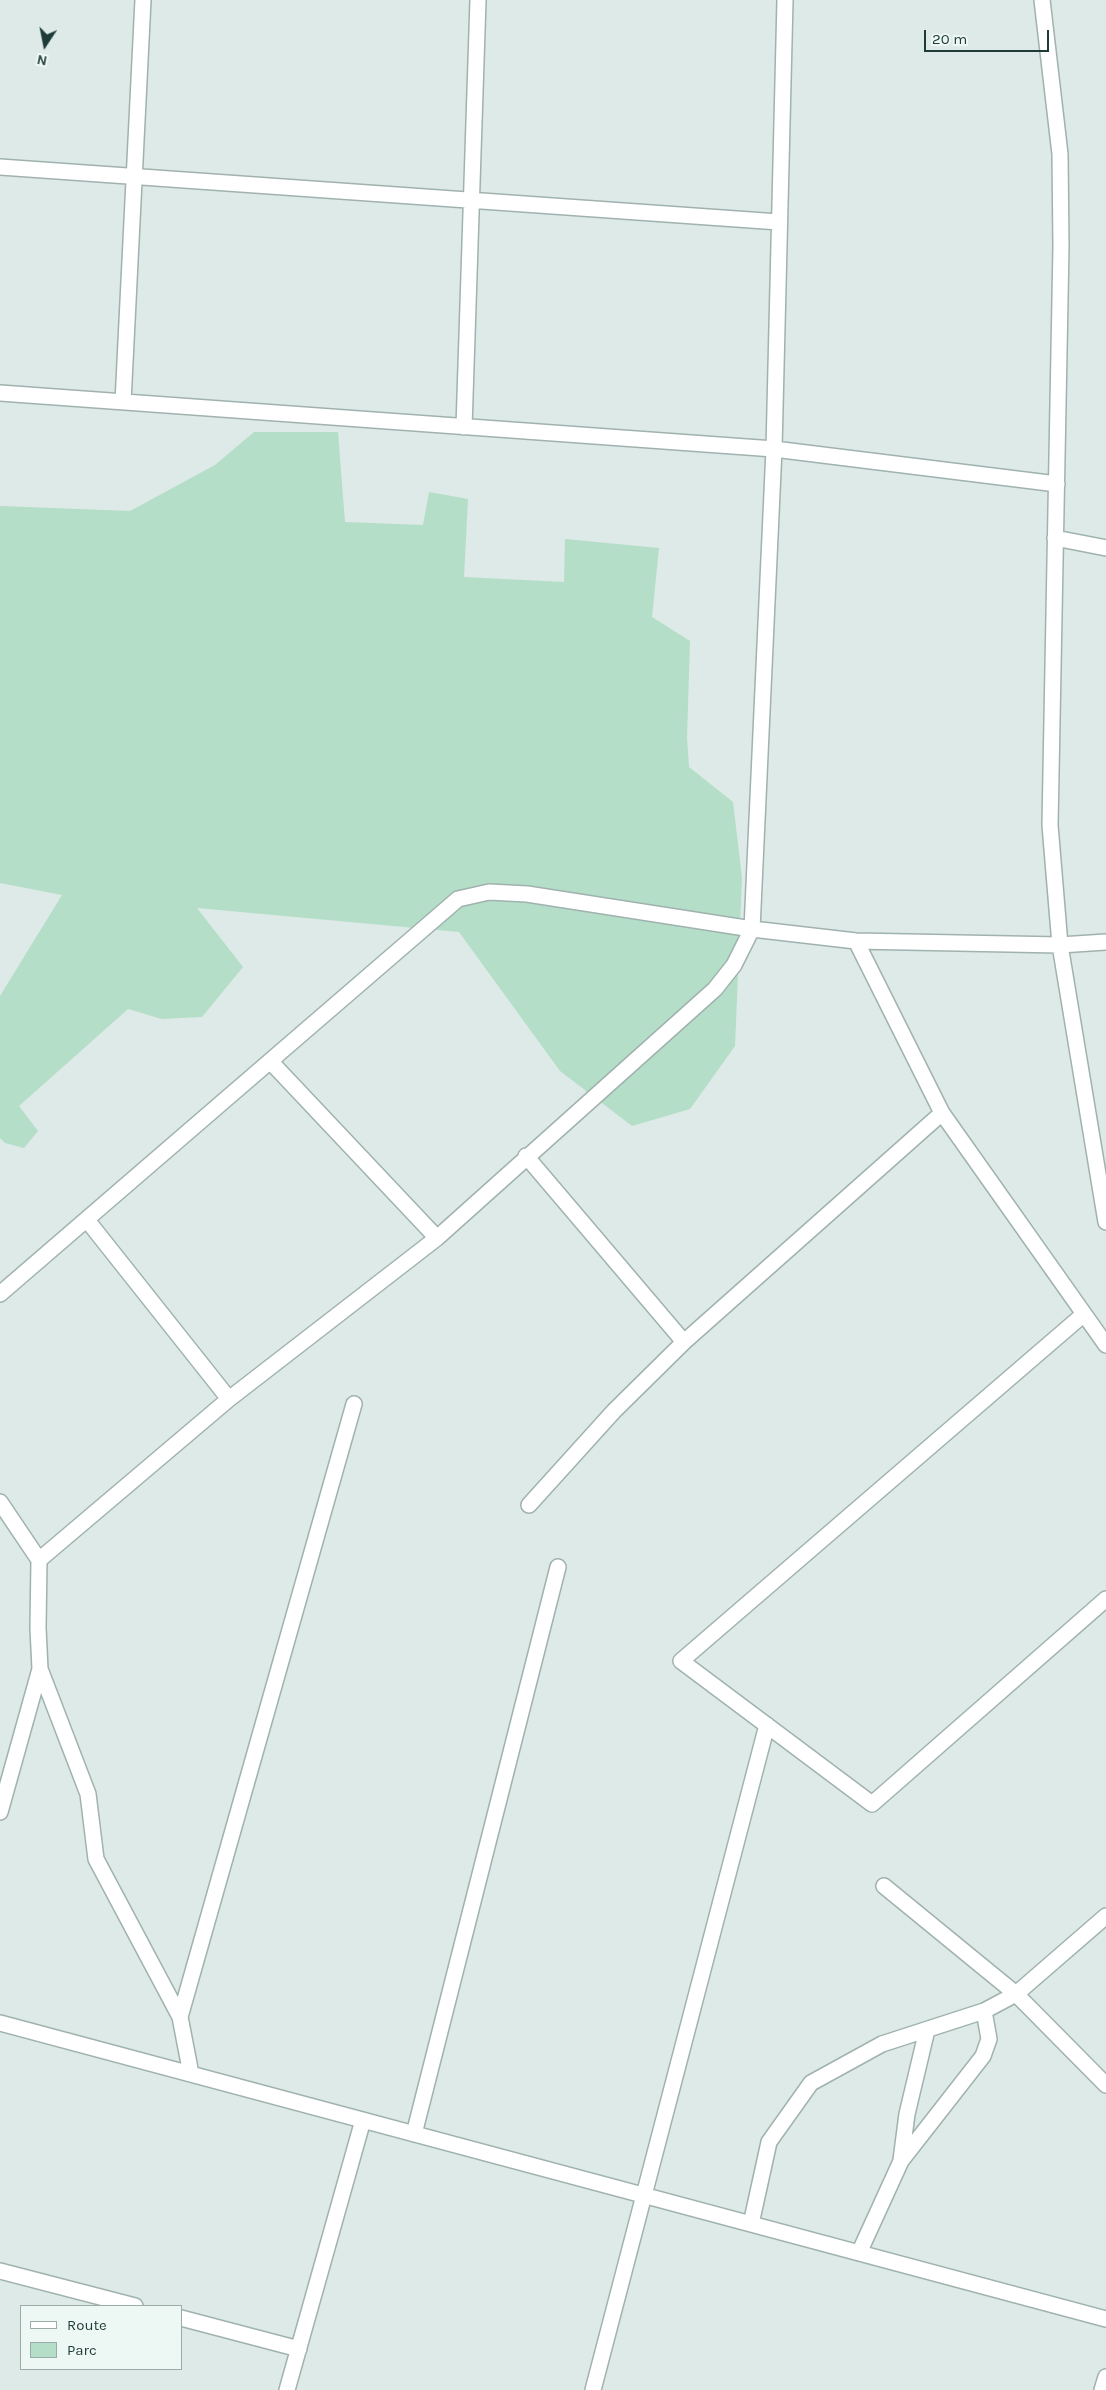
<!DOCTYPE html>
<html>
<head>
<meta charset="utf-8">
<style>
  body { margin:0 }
  #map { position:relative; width:1106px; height:2390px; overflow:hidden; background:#ddeae7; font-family:Karla,sans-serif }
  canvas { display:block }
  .legend { position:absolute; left:20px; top:2305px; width:162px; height:65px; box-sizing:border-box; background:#edf7f4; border:1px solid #9aaca9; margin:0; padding:6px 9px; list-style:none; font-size:15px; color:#1e3b38 }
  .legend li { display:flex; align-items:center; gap:10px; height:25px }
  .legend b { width:25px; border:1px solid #9aaca9 }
  .north { position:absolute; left:20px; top:20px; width:50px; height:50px; -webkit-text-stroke:4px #edf7f4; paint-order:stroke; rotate:191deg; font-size:14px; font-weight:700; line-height:20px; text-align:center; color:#1e3b38 }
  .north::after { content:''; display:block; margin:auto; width:18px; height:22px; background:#1e3b38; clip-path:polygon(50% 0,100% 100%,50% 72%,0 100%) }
  .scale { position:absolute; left:924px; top:30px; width:125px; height:22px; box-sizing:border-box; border:2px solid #1e3b38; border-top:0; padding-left:6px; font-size:15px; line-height:18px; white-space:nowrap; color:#1e3b38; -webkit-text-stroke:4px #edf7f4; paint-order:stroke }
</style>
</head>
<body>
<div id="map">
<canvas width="1106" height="2390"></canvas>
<ul class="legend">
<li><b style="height:6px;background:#fff"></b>Route</li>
<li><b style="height:14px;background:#b4dec7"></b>Parc</li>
</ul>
<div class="north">N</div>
<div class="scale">20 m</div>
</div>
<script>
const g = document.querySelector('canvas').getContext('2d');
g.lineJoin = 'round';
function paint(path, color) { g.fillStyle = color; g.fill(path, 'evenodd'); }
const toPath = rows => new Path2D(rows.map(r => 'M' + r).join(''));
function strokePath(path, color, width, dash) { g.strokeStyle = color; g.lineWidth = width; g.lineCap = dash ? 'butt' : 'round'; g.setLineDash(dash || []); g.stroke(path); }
paint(toPath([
  [254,432,338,432,345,522,423,525,429,492,468,499,464,577,564,582,565,539,659,548,652,617,690,641,687,738,689,767,733,802,742,878,735,1046,690,1109,632,1126,560,1071,459,932,197,908,243,967,202,1017,162,1019,128,1009,19,1106,38,1131,24,1148,5,1143,0,1138,0,996,62,895,0,883,0,506,130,511,215,465]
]), '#b4dec7');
const minor = toPath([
  [1042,0,1060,154,1061,246,1050,825,1060,945,1106,1222],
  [0,167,779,222],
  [0,393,774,449,1057,484],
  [123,402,143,0],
  [464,427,478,0],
  [1055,538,1106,548],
  [856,941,942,1113,1106,1345],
  [270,1061,437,1238],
  [526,1156,684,1342],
  [87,1220,229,1399],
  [0,1294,458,899,489,892,527,894,752,929,856,941,1060,945,1106,942],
  [1084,1314,681,1661,872,1804,1106,1599],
  [0,1502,39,1560,38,1628,40,1669,88,1794,96,1859,180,2017],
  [529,1505,614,1411,684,1342,942,1113],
  [39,1560,229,1399,437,1238,715,989,734,965,752,929,774,449,785,0],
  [0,1812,40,1669],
  [884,1886,1016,1994,1106,2085],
  [0,2023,1106,2319],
  [191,2074,180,2017,354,1404],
  [414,2134,558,1567],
  [901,2160,907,2114,927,2030],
  [751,2224,769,2142,811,2083,882,2044,984,2011,1016,1994,1106,1916],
  [859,2253,901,2161,983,2056,989,2039,984,2011],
  [0,2271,135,2306],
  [181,2318,299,2349],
  [287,2390,363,2120],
  [593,2390,767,1725],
  [1102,2390,1106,2377]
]);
strokePath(minor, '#a0b2af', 18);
strokePath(minor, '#fff', 15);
</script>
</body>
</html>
